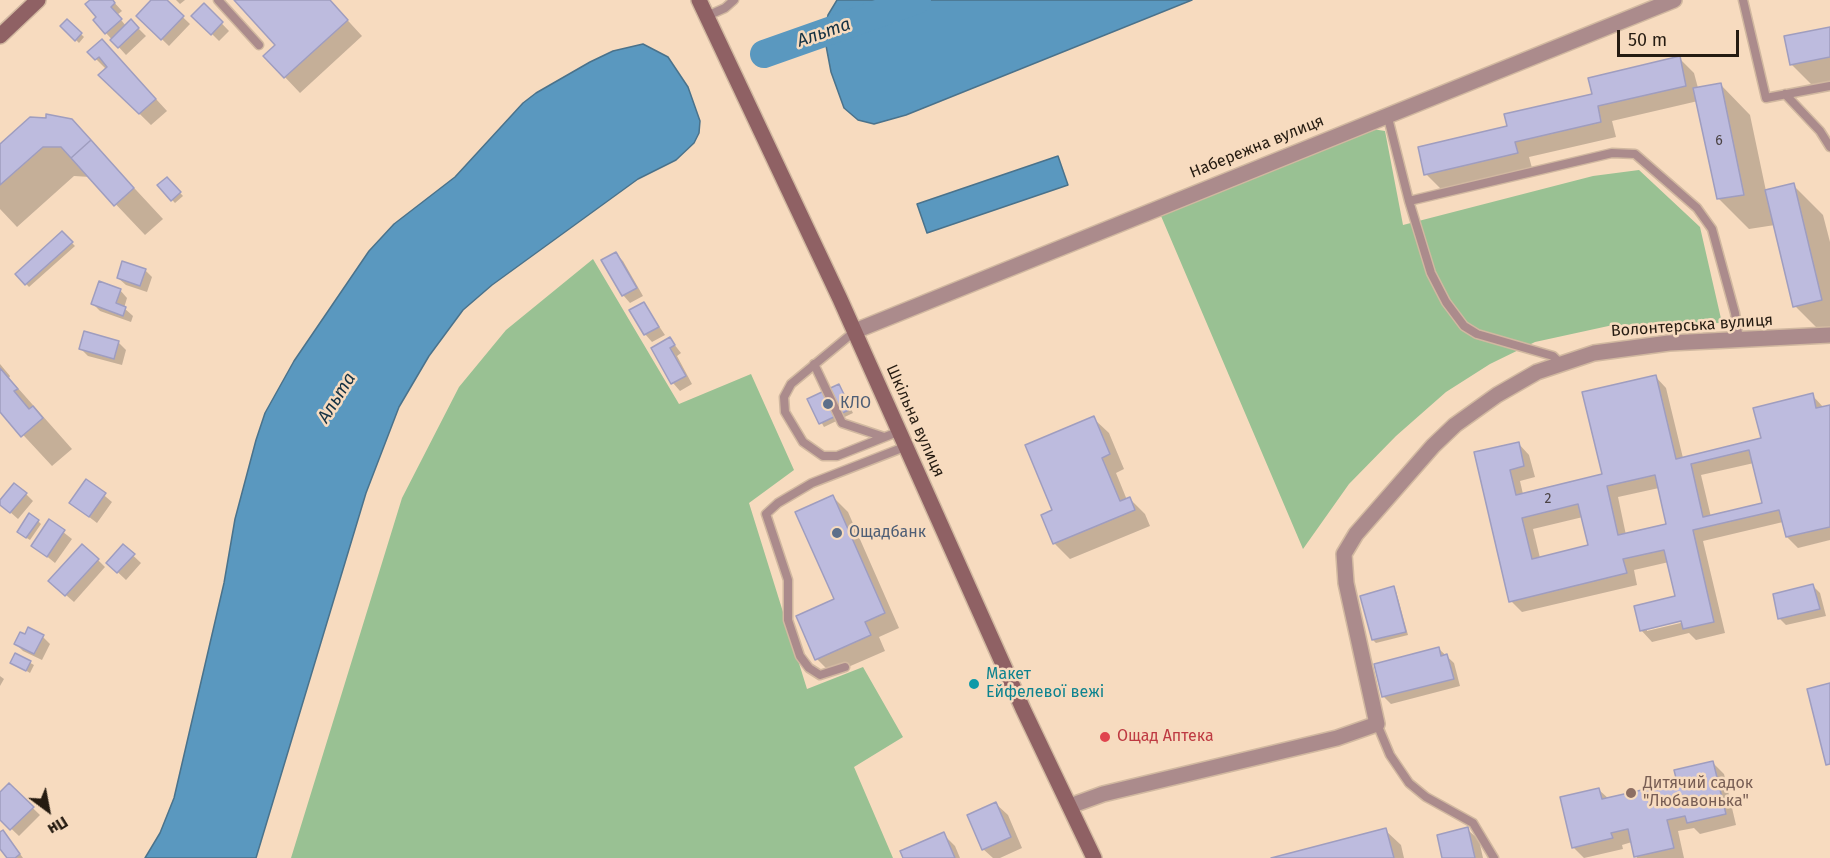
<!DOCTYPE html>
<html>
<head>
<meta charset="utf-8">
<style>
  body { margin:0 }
  #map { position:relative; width:1830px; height:858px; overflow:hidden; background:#f7dbbf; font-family:"Fira Sans",sans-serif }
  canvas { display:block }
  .north { position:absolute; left:18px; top:780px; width:60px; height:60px; -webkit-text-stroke:4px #f7dbbf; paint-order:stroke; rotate:148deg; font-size:16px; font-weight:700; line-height:24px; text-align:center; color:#251b11 }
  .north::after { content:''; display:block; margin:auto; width:21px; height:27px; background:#251b11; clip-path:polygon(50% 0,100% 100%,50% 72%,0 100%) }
  .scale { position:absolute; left:1617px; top:30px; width:122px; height:27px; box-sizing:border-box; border:3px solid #251b11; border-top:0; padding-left:8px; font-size:18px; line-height:21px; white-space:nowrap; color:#251b11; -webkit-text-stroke:4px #f7dbbf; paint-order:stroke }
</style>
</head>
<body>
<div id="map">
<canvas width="1830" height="858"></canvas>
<div class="north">Пн</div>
<div class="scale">50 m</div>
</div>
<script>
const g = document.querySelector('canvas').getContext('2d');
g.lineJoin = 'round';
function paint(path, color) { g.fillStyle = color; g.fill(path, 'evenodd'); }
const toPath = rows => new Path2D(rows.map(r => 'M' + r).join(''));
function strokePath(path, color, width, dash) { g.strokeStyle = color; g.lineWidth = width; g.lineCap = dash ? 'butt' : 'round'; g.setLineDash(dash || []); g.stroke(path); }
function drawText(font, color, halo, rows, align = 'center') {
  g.font = font + ' "Fira Sans",sans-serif'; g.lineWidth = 5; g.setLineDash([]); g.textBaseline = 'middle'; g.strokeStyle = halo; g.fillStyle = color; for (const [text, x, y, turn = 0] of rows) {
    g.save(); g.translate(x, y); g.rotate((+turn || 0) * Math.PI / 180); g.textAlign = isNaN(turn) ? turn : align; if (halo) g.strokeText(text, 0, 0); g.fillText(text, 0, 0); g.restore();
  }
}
paint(toPath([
  [1372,129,1385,131,1403,225,1593,176,1639,170,1700,227,1722,323,1613,325,1535,342,1490,364,1446,392,1396,436,1349,484,1303,549,1161,216],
  [593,259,679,404,751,374,794,470,749,503,807,689,863,667,903,737,854,767,893,858,291,858,402,498,459,387,506,330]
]), '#99c193');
const water = toPath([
  [837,0,1192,0,906,115,874,124,858,120,844,108,831,72,824,35,828,15,837,0],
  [643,44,668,57,688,87,700,121,699,133,694,143,676,160,638,179,492,285,463,310,429,356,399,407,366,493,256,858,145,858,160,833,174,798,224,583,235,519,256,440,265,413,294,361,369,251,394,224,455,177,523,103,536,93,590,62,613,51,643,44],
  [1058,156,1068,185,927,233,917,204,1058,156]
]);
paint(water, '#5a98bf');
strokePath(water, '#4a728b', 1.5);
paint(toPath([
  [92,0,112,0,122,11,117,15,126,26,131,21,146,36,126,55,106,33],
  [153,0,165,0,190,24,169,46,138,16],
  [176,0,185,0,180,4],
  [236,0,329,0,362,36,300,93,265,56,277,45],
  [204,5,229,31,219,41,194,16],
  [67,21,84,37,79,43,62,26],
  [1830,28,1830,83,1813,86,1791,64],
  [89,52,113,52,167,111,151,125,100,75,106,69],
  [1679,58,1694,73,1698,88,1720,84,1750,115,1766,191,1793,185,1823,215,1830,242,1830,335,1825,336,1795,306,1775,225,1749,229,1719,199,1698,101,1612,121,1616,137,1529,157,1532,168,1441,189,1426,174,1509,127],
  [59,116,63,120,72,121,163,219,145,235,90,177,74,176,17,227,0,209,0,146,31,119],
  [167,179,183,196,175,203,159,186],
  [62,233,75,246,29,287,17,274],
  [616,254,623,261,643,296,630,303,623,295],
  [145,270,152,277,147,292,126,285,118,278],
  [120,290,127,298,124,308,133,316,131,322,100,311,92,303],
  [644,304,665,335,652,342,645,334],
  [670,339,681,353,677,356,692,384,680,391,673,383,653,348],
  [118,342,126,350,122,365,88,356,81,349],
  [0,364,10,376,9,378,72,449,52,466,0,410],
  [1655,376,1666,388,1683,458,1763,440,1812,395,1824,408,1830,407,1830,540,1798,548,1787,537,1783,522,1703,541,1725,633,1696,640,1689,633,1652,642,1641,630,1677,597,1669,562,1634,570,1637,585,1522,612,1511,601,1476,454,1518,443,1529,455,1535,477,1520,481,1523,494,1603,475],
  [1754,463,1764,504,1711,517,1701,475],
  [1659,488,1668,525,1626,535,1618,497],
  [1583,517,1590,546,1540,558,1533,529],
  [1688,618,1689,621,1647,631,1647,628],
  [839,386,853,413,824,427,809,400],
  [1093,418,1109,433,1124,469,1116,473,1127,500,1130,499,1145,514,1150,526,1070,559,1055,544,1043,516,1054,511],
  [87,481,112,502,97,523,71,503],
  [26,494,33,501,18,519,0,503],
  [833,497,848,512,899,628,879,637,885,651,832,674,817,659,798,617,836,600],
  [38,521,41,524,30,540,22,535],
  [49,521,72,539,55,563,33,545],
  [123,546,141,563,126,580,108,563],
  [98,560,105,567,74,602,58,588],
  [1813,586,1820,593,1826,616,1786,625,1779,618],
  [1393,588,1396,591,1408,635,1376,643,1373,640],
  [43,637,50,644,42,660,23,651,16,644],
  [1439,649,1454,663,1460,686,1391,704,1384,697,1376,665],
  [16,655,34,665,30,673,12,662],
  [0,676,4,679,0,686],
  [1713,763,1724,774,1736,825,1700,834,1694,828,1678,831,1684,858,1637,858,1632,842,1622,845,1623,849,1584,858,1573,847,1599,790,1609,799,1679,783],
  [9,785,40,815,19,836,0,818,0,794],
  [996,804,1008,815,1022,848,1000,858,993,858,983,849],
  [1467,829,1479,840,1483,858,1444,858],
  [1385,830,1401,845,1404,858,1277,858],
  [0,834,10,840,23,858,8,858,0,847],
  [943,834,955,846,960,858,905,858]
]), '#0003');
strokePath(toPath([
  [764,54,917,0]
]), '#5a98bf', 28);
const building = toPath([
  [90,0,113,0,115,3,111,7,122,19,105,34,93,20,96,17,85,4,90,0],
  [151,0,167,0,184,16,161,40,136,16,151,0],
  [234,0,330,0,348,20,284,78,263,56,275,45,234,0],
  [204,3,223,22,211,35,191,16,204,3],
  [67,19,82,33,75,41,60,26,67,19],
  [131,19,139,28,118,48,110,40,131,19],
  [1830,27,1830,57,1790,65,1784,36,1830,27],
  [102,39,156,99,139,114,98,75,107,67,99,57,95,60,87,52,102,39],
  [1680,56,1686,86,1598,106,1601,122,1515,142,1518,153,1424,175,1418,147,1507,126,1504,114,1592,94,1588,78,1680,56],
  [1721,83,1744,195,1717,199,1693,88,1721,83],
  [46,114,72,119,91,140,71,158,61,147,43,147,0,185,0,144,30,117,46,118,46,114],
  [91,140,134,188,114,206,71,158,91,140],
  [167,177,181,192,171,201,157,185,167,177],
  [1794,183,1822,300,1793,307,1765,190,1794,183],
  [62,231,73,242,25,285,15,274,62,231],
  [616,252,637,288,622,296,601,260,616,252],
  [122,261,146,269,140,286,117,278,122,261],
  [99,281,121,289,116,303,126,307,123,316,91,304,99,281],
  [644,302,659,327,644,335,629,310,644,302],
  [84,331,119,341,114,359,79,349,84,331],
  [670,337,675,345,670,348,686,376,671,384,651,348,670,337],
  [0,368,18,389,14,391,29,409,33,406,43,418,21,437,0,412,0,368],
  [1656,375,1676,459,1761,438,1753,408,1813,393,1816,408,1830,405,1830,527,1786,537,1779,510,1693,530,1714,622,1683,629,1681,621,1640,631,1634,606,1675,596,1664,550,1623,559,1627,573,1509,602,1474,452,1519,442,1524,466,1510,470,1516,495,1602,474,1582,392,1656,375],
  [1749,450,1762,503,1703,517,1691,464,1749,450],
  [1655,475,1666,524,1618,535,1607,486,1655,475],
  [1578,504,1588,545,1532,559,1522,518,1578,504],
  [839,384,851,409,819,424,807,399,839,384],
  [1094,416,1110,454,1102,458,1120,501,1130,497,1135,510,1053,544,1041,515,1052,510,1025,445,1094,416],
  [86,479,106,493,89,517,69,503,86,479],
  [14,483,27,493,10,513,0,505,0,500,14,483],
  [833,495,885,613,865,622,871,635,815,660,796,616,834,599,795,512,833,495],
  [29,513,39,520,26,538,17,532,29,513],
  [49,519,65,530,47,557,31,546,49,519],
  [82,544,99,559,65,596,48,581,82,544],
  [123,544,135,554,117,573,106,563,123,544],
  [1813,584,1820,609,1778,619,1773,594,1813,584],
  [1394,586,1406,632,1372,640,1360,596,1394,586],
  [28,627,44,635,34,654,14,644,20,632,25,634,28,627],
  [1439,647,1441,656,1447,654,1454,679,1382,697,1374,664,1439,647],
  [15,653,31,661,26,671,10,663,15,653],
  [1830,683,1830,764,1826,765,1807,689,1830,683],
  [1713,761,1726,814,1687,823,1685,816,1667,820,1674,848,1634,857,1628,829,1611,833,1613,838,1572,848,1560,797,1599,788,1602,799,1677,782,1674,770,1713,761],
  [9,783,34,807,10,830,0,820,0,792,9,783],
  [996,802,1011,837,982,850,967,815,996,802],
  [1468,827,1475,858,1442,858,1437,835,1468,827],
  [1386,828,1394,858,1271,858,1386,828],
  [3,830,20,854,15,858,7,858,0,849,0,832,3,830],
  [944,832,955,858,903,858,900,851,944,832]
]);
paint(building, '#bdbbde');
strokePath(building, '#9f9dbf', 1.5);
const service = toPath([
  [218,0,259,45],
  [1743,0,1766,98,1830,86],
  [707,16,725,8,734,0],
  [1785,94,1820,131,1830,147],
  [1387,114,1409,201,1612,153,1635,154,1697,208,1712,229,1735,313,1739,340],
  [1409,201,1431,273,1446,302,1464,326,1477,334,1553,356,1560,363],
  [855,331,791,384,784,397,785,412,803,442,823,456,837,456,900,431],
  [814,364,842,423,884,437],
  [845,667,820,675,809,668,800,656,788,620,788,580,766,514,778,503,812,483,907,446],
  [1377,724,1390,755,1409,783,1426,797,1473,823,1494,858]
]);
const minor = toPath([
  [855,331,1674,0],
  [1070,806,1103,794,1337,738,1377,724,1346,583,1344,554,1356,534,1433,446,1455,425,1497,395,1537,372,1594,353,1669,343,1830,335]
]);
const secondary = toPath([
  [699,0,840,299,1023,709,1094,858],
  [0,36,38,0]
]);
strokePath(service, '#d1b8a0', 11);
strokePath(minor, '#d1b8a0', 18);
strokePath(secondary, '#d1b8a0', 18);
strokePath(service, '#ab8b8c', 8);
strokePath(minor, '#ab8b8c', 15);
strokePath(secondary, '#8f6164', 15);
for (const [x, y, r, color] of [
  [828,404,6,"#5c6f8a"],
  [837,533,6,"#5c6f8a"],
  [974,684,6,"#0f9aa8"],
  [1105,737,6,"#e0444e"],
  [1631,793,6,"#8d6e63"]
]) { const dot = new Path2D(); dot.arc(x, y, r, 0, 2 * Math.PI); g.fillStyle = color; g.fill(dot); strokePath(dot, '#f7dbbf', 2); }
drawText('14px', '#4b4344', null, [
  ["6",1719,141],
  ["2",1548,499]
]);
drawText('16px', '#251b11', '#f7dbbf', [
  ["Набережна вулиця",1257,147,-22],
  ["Волонтерська вулиця",1692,326,-4],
  ["Шкільна вулиця",915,421,66]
]);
drawText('16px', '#4e5e75', '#f7dbbf', [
  ["КЛО",840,404],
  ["Ощадбанк",849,533]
], 'left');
drawText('16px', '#0d838f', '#f7dbbf', [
  ["Макет",986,675],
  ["Ейфелевої вежі",986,693]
], 'left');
drawText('16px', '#be3a42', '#f7dbbf', [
  ["Ощад Аптека",1117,737]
], 'left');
drawText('16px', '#785e54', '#f7dbbf', [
  ["Дитячий садок",1643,784],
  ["\"Любавонька\"",1643,802]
], 'left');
drawText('italic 18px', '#153244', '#f7dbbf', [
  ["Альта",824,33,-19],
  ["Альта",337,398,-58]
]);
</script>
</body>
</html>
